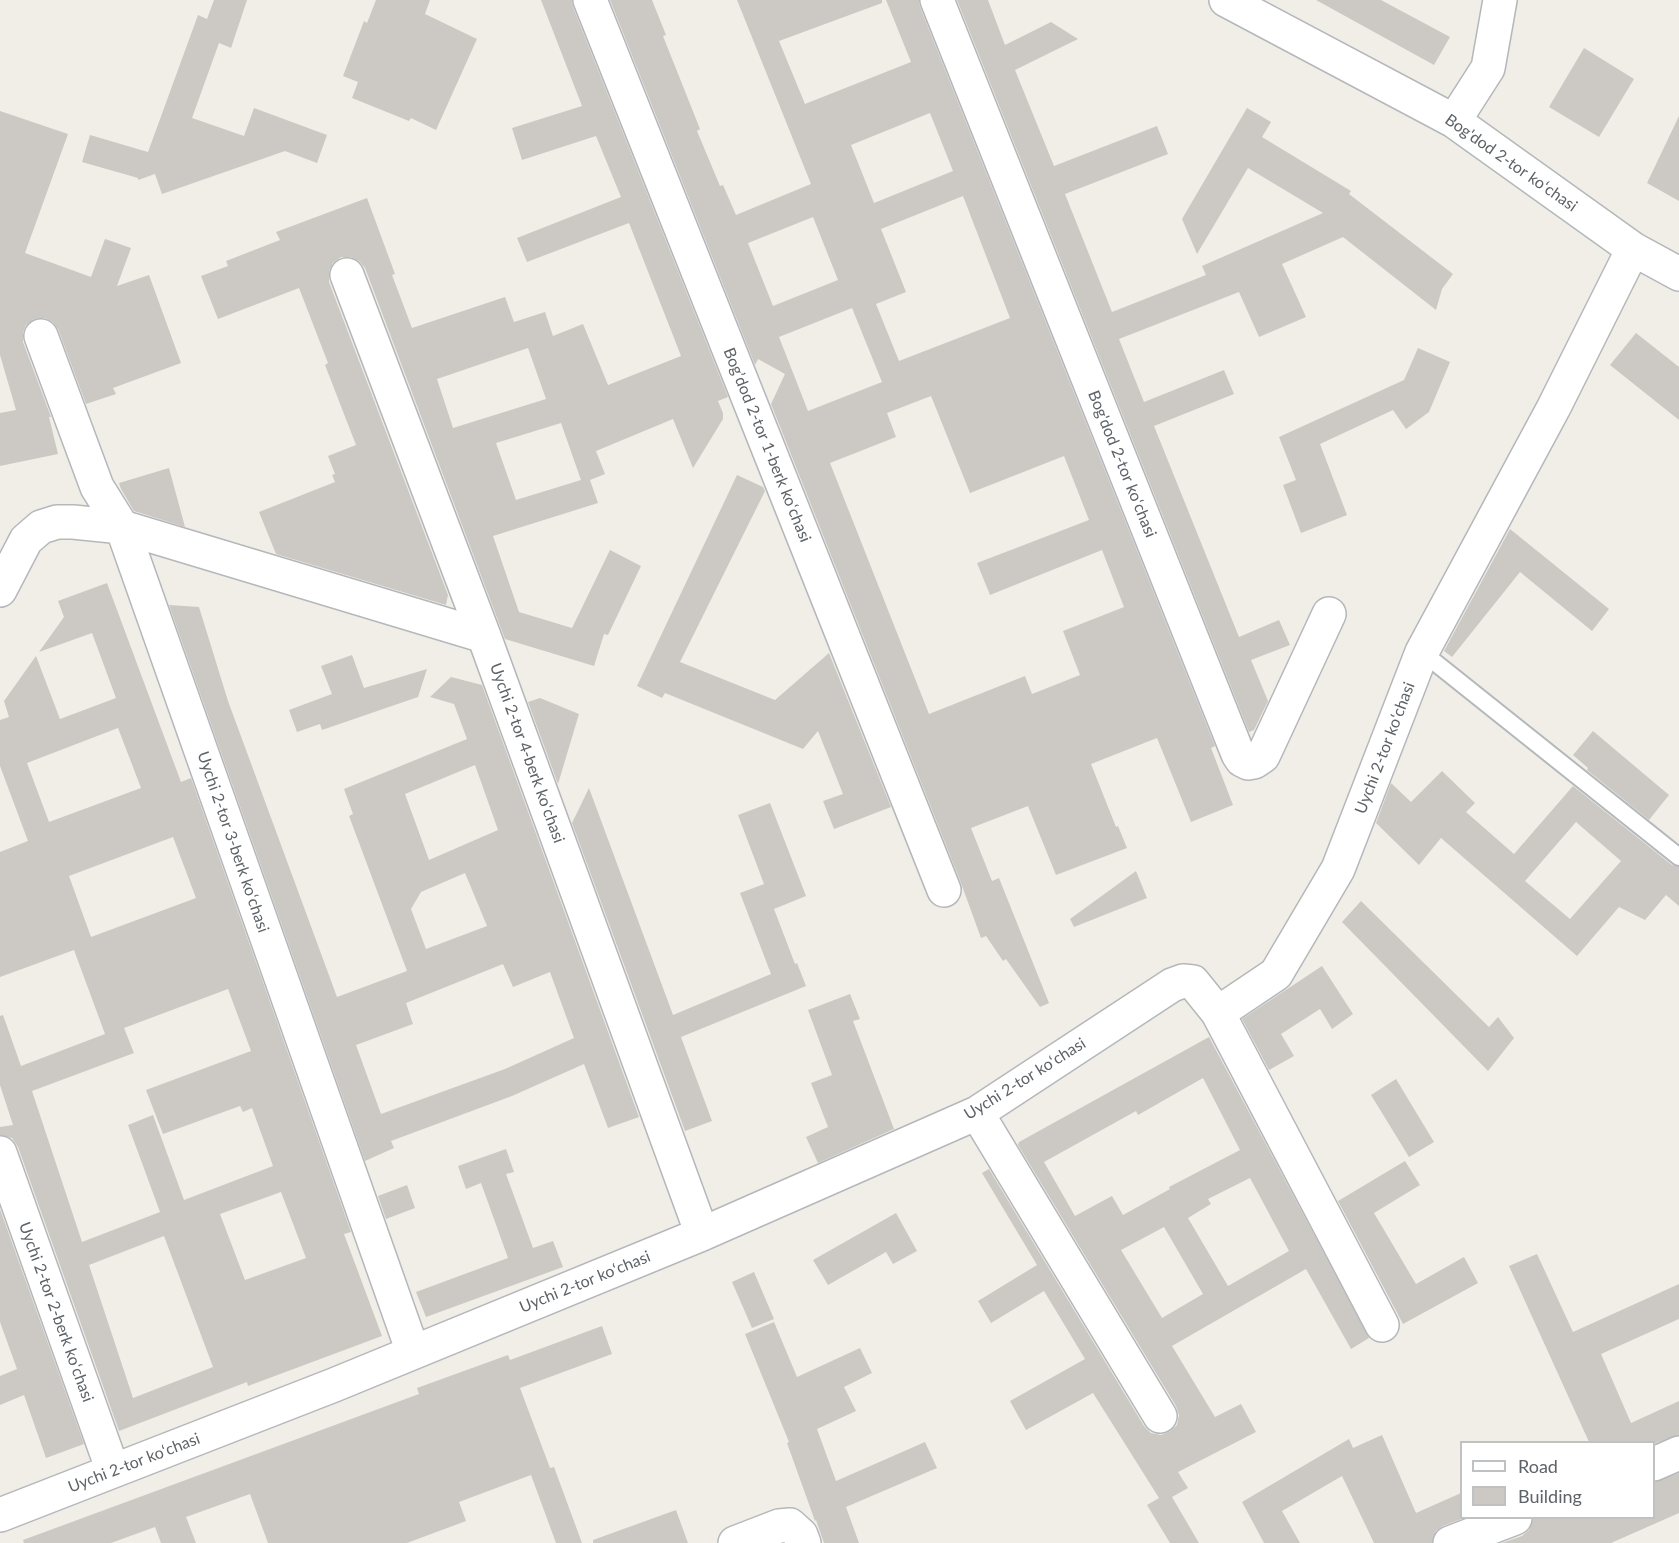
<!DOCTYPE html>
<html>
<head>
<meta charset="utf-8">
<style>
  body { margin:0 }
  #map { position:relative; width:1679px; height:1543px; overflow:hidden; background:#f0eee7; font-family:Lato,sans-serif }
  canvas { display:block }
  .legend { position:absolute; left:1460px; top:1441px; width:195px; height:78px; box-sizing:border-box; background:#fff; border:2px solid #bfc1c2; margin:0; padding:8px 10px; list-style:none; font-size:18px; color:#5e6367 }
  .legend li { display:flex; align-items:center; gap:12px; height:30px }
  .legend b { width:30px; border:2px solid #bfc1c2 }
</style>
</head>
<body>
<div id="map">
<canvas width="1679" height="1543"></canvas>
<ul class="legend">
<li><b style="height:8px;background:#fff"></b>Road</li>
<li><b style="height:16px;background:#ccc9c4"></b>Building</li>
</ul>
</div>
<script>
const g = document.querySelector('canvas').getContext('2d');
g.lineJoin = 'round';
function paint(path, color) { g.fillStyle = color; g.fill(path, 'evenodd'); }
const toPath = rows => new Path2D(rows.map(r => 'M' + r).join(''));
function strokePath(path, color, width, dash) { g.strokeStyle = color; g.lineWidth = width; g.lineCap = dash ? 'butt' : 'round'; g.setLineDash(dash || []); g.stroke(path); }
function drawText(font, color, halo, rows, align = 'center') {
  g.font = font + ' Lato,sans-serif'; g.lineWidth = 6; g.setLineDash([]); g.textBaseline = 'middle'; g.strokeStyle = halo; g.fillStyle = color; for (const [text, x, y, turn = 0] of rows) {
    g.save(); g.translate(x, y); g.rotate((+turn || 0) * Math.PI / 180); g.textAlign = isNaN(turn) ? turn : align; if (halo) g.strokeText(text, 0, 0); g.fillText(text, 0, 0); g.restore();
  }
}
paint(toPath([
  [214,0,247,0,231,48,219,43,192,118,244,136,254,108,327,135,317,163,285,151,162,194,155,174,138,180,138,178,82,162,90,135,148,152,198,15,207,19],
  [376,0,430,0,425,14,477,39,436,130,411,118,409,121,352,98,358,82,343,76,364,21,367,23],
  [541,0,572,0,573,7,728,397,718,401,723,413,723,419,693,468,673,419,596,451,605,474,590,480,598,503,493,536,519,612,572,628,610,550,641,566,608,635,604,634,594,666,505,639,365,268,359,261,351,257,341,257,333,263,329,271,329,282,448,595,446,605,276,554,259,512,335,482,332,475,335,474,328,456,356,445,325,365,328,363,299,288,218,319,201,276,228,266,226,261,280,240,276,232,367,198,395,274,392,275,412,328,505,297,514,322,545,312,553,336,583,324,608,385,681,356,629,223,527,262,517,238,621,197,596,136,522,160,512,128,582,106],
  [528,348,546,399,453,428,437,379],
  [561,423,581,480,516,500,496,443],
  [610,0,652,0,666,35,663,36,700,129,697,131,720,186,723,185,736,215,811,184,737,0,882,0,882,3,779,41,805,104,911,62,886,0,919,0,920,7,1215,746,1211,748,1233,805,1191,822,1157,738,1091,764,1116,827,1118,826,1127,848,1056,875,1028,806,971,828,992,881,999,878,1049,1003,1040,1007,1006,959,1003,961,986,936,981,938,961,883,771,404,785,374,758,359,755,365],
  [930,113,953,171,874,203,851,145],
  [963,196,1010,318,899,361,876,304,906,292,881,229],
  [813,217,838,280,773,306,748,243],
  [852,308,882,382,808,411,779,337],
  [931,396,970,493,1064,456,1089,520,977,563,990,595,1102,550,1124,607,1063,631,1080,675,1032,694,1025,676,929,714,830,463,896,437,887,413],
  [957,0,988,0,1005,45,1051,22,1078,39,1015,70,1054,166,1157,126,1168,154,1065,194,1112,312,1206,275,1202,266,1323,213,1248,168,1197,254,1182,219,1247,108,1271,122,1262,137,1351,191,1349,194,1453,274,1442,289,1436,310,1343,237,1282,264,1306,317,1259,337,1239,292,1119,339,1144,402,1224,370,1234,394,1154,426,1239,637,1279,620,1290,645,1251,660,1268,701,1254,730,1249,732],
  [1316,0,1381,0,1450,37,1434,65],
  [1584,48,1634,79,1599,137,1549,107],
  [0,111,68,134,25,253,91,277,105,239,131,248,117,286,149,275,181,363,113,388,116,394,86,404,58,329,53,322,45,318,34,319,26,325,23,332,23,342,51,417,49,417,58,454,0,466,0,413,16,410,0,355],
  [1679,116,1679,201,1647,183],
  [1636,333,1679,367,1679,420,1610,365],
  [1418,348,1450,362,1429,412,1406,429,1393,410,1320,444,1347,515,1301,533,1283,485,1296,480,1279,437,1404,380],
  [169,468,185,527,134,511,121,489,119,483],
  [737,475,763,487,765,491,680,662,775,700,829,653,891,807,834,829,823,801,843,794,818,731,803,749,665,693,662,698,637,686],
  [1510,529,1609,609,1592,631,1520,572,1452,657,1444,651],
  [107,583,181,782,191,778,351,1232,344,1234,382,1336,248,1386,247,1382,119,1431,18,1147,12,1138,0,1135,0,1127,13,1125,0,1085,0,1016,3,1015,21,1066,105,1034,74,950,0,977,0,852,28,841,0,766,0,720,9,717,4,701,36,656,60,719,116,698,92,633,39,652,64,617,58,601],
  [118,728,141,788,49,822,27,763],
  [173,837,196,898,91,937,69,876],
  [228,989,251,1051,146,1090,163,1134,240,1106,243,1112,252,1108,273,1166,184,1200,153,1115,128,1125,160,1212,82,1242,32,1091,134,1053,124,1028],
  [281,1192,306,1258,245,1280,220,1214],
  [164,1236,213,1367,133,1398,89,1265],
  [169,605,199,607,228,701,337,997,407,971,349,816,353,814,344,789,467,739,454,704,430,697,451,677,482,685,639,1117,608,1128,584,1064,512,1096,391,1141,394,1148,365,1161],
  [475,765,498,830,429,860,405,794],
  [465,873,487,926,426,949,411,909,421,892],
  [503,964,513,987,550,972,574,1038,505,1069,381,1114,356,1045,413,1024,406,1003],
  [352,655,364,688,427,669,418,697,322,730,320,724,297,732,289,710,332,694,321,666],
  [540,698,579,714,558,784,528,702],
  [1593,731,1669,795,1649,820,1587,770,1588,768,1573,755],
  [1442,771,1475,803,1466,812,1514,854,1573,786,1672,865,1679,867,1679,906,1666,895,1645,920,1619,907,1577,956,1441,838,1419,865,1376,823,1391,783,1411,802],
  [1576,822,1621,861,1570,919,1525,881],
  [589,788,673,1015,771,974,740,893,764,884,738,815,770,803,806,896,774,909,795,964,797,963,806,986,681,1037,712,1121,685,1131,572,823],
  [1136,871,1147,898,1074,927,1070,919],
  [1361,901,1489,1027,1498,1017,1514,1038,1488,1071,1342,922],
  [1322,966,1353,1014,1332,1029,1320,1009,1281,1034,1294,1056,1269,1070,1242,1019],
  [850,994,860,1019,853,1021,894,1129,818,1163,806,1137,828,1127,811,1083,832,1075,808,1010],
  [1209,1037,1369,1338,1351,1349,1306,1269,1172,1346,1215,1417,1241,1404,1256,1432,1178,1472,1188,1488,1172,1497,1199,1543,1170,1543,1147,1505,1159,1498,1093,1393,1026,1430,1010,1401,1085,1359,1044,1291,991,1323,978,1301,1037,1265,982,1173,989,1169,1144,1426,1151,1433,1161,1435,1169,1432,1177,1425,1179,1415,1176,1406,1018,1145,1019,1142],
  [1203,1078,1240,1150,1169,1187,1170,1189,1123,1215,1112,1196,1075,1216,1044,1162,1136,1111,1138,1115],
  [1250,1178,1289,1251,1228,1286,1188,1218,1211,1204,1208,1199],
  [1164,1227,1203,1294,1162,1318,1121,1250],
  [1396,1079,1434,1142,1409,1157,1371,1095],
  [506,1149,514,1172,506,1174,533,1248,553,1241,563,1267,426,1317,416,1292,508,1258,481,1183,466,1189,458,1166],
  [1405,1161,1420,1185,1374,1213,1416,1284,1464,1257,1478,1283,1403,1324,1338,1201],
  [407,1185,415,1208,386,1219,378,1196],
  [0,1209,84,1444,46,1458,24,1395,0,1405,0,1376,17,1369,0,1322],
  [896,1213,917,1251,893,1264,886,1252,828,1285,813,1260],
  [1537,1254,1573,1332,1679,1284,1679,1319,1601,1354,1631,1423,1679,1401,1679,1435,1653,1444,1587,1443,1589,1442,1509,1266],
  [754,1272,774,1319,752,1328,732,1282],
  [774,1322,797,1377,860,1348,872,1373,844,1387,856,1411,817,1429,836,1481,925,1442,937,1468,846,1507,859,1543,824,1543,816,1520,815,1521,787,1443,789,1442,745,1334],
  [602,1326,612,1354,520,1388,550,1468,554,1467,582,1543,556,1543,531,1475,459,1502,466,1521,407,1543,268,1543,250,1494,186,1517,196,1543,161,1543,155,1527,111,1543,24,1543,23,1540,419,1394,417,1388,508,1355,510,1360],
  [1382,1435,1416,1513,1461,1493,1461,1518,1464,1518,1443,1526,1436,1531,1432,1543,1374,1543,1342,1476,1282,1511,1300,1543,1264,1543,1242,1502,1349,1439,1353,1448],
  [1679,1473,1679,1513,1611,1543,1502,1543,1522,1536,1529,1530,1533,1518,1653,1518,1653,1482],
  [676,1510,688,1543,593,1543,593,1540]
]), '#ccc9c4');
const lane = toPath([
  [1422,652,1679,857]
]);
const street = toPath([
  [590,0,944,890],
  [937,0,1238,754,1242,760,1248,763,1254,762,1263,756,1329,614],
  [1226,0,1454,121,1633,249,1679,274],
  [1454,121,1488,68,1500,0],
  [347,275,484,636,702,1234],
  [41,336,97,487,122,527,413,1352],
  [0,590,26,540,41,527,57,522,73,522,122,527,484,636],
  [1218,1013,1382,1325],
  [977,1113,1160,1416],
  [0,1153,113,1471],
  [1654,1464,1679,1453],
  [0,1515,334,1385,702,1234,977,1113,1172,985,1183,981,1193,982,1218,1013,1276,974,1338,869,1422,652,1554,407,1633,249],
  [735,1543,779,1526,790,1525,801,1535,804,1543],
  [1450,1543,1515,1518]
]);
strokePath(lane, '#b4b8bb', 20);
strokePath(street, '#b4b8bb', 36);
strokePath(lane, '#fff', 16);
strokePath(street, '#fff', 33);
drawText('16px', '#5e6367', '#fff', [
  ["Bog'dod 2-tor koʻchasi",1511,163,35],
  ["Bogʼdod 2-tor 1-berk koʻchasi",767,445,68],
  ["Bog'dod 2-tor koʻchasi",1122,464,68],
  ["Uychi 2-tor koʻchasi",1385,748,-69],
  ["Uychi 2-tor 4-berk koʻchasi",527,753,70],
  ["Uychi 2-tor 3-berk koʻchasi",233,842,71],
  ["Uychi 2-tor koʻchasi",1025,1079,-32],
  ["Uychi 2-tor koʻchasi",585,1282,-22],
  ["Uychi 2-tor 2-berk koʻchasi",56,1312,70],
  ["Uychi 2-tor koʻchasi",134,1463,-21]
]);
</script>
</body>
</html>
